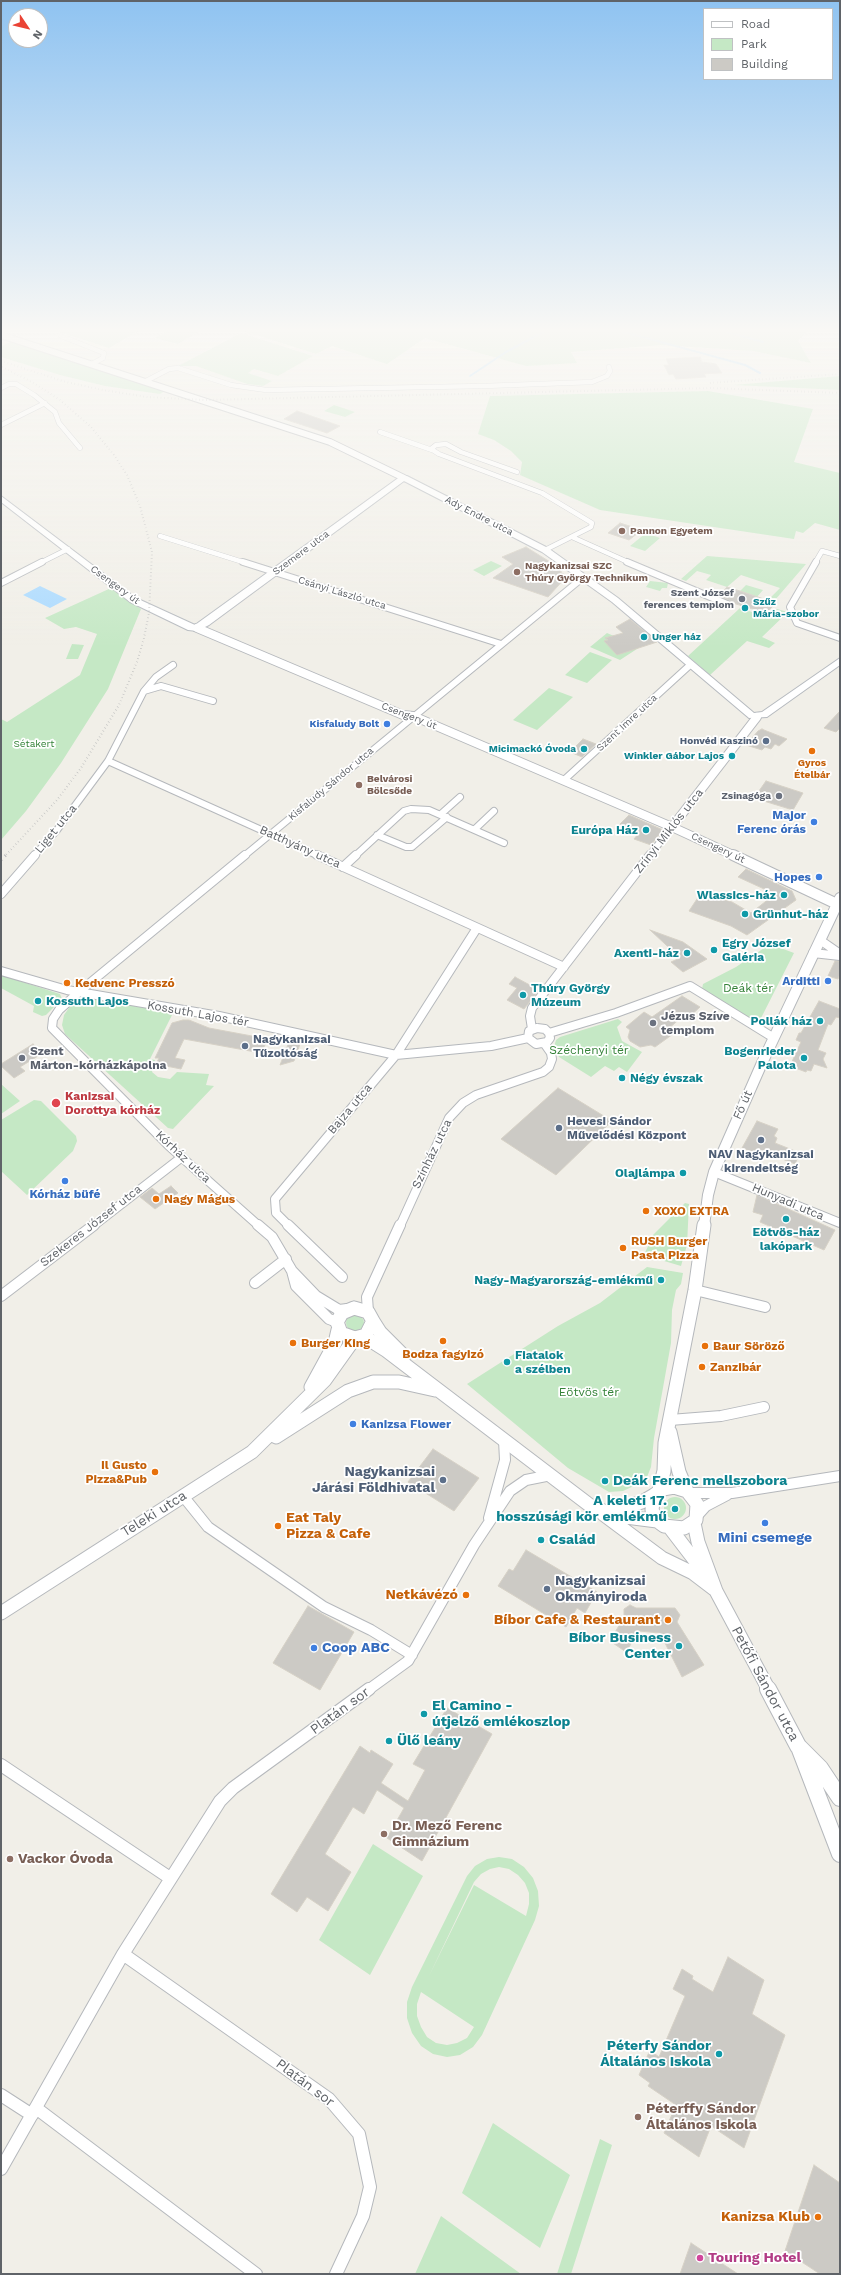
<!DOCTYPE html>
<html>
<head>
<meta charset="utf-8">
<style>
  body { margin:0 }
  #map { position:relative; width:841px; height:2275px; overflow:hidden; background:#f1efe8; font-family:"Work Sans",sans-serif }
  canvas { display:block }
  .frame { position:absolute; inset:0; border:2px solid #5f6368; pointer-events:none }
  .legend { position:absolute; left:703px; top:8px; width:130px; height:72px; box-sizing:border-box; background:#fff; border:1px solid #bfc1c3; margin:0; padding:5px 7px; list-style:none; font-size:12px; color:#5f6368 }
  .legend li { display:flex; align-items:center; gap:8px; height:20px }
  .legend b { width:20px; border:1px solid #bfc1c3 }
  .north { position:absolute; left:8px; top:8px; width:40px; height:40px; box-sizing:border-box; background:#fff; border:1px solid #bfc1c3; border-radius:50%; rotate:125deg; font-size:11px; font-weight:700; line-height:16px; text-align:center; color:#5f6368 }
  .north::after { content:''; display:block; margin:auto; width:14px; height:18px; background:#ea4335; clip-path:polygon(50% 0,100% 100%,50% 72%,0 100%) }
</style>
</head>
<body>
<div id="map">
<canvas width="841" height="2275"></canvas>
<div class="frame"></div>
<ul class="legend">
<li><b style="height:5px;background:#fff"></b>Road</li>
<li><b style="height:11px;background:#c5e8c5"></b>Park</li>
<li><b style="height:11px;background:#cccac5"></b>Building</li>
</ul>
<div class="north">N</div>
</div>
<script>
const g = document.querySelector('canvas').getContext('2d');
g.lineJoin = 'round';
function paint(path, color) { g.fillStyle = color; g.fill(path, 'evenodd'); }
const toPath = rows => new Path2D(rows.map(r => 'M' + r).join(''));
function strokePath(path, color, width, dash) { g.strokeStyle = color; g.lineWidth = width; g.lineCap = dash ? 'butt' : 'round'; g.setLineDash(dash || []); g.stroke(path); }
function drawText(font, color, halo, rows, align = 'center') {
  g.font = font + ' "Work Sans",sans-serif'; g.lineWidth = 3.5; g.setLineDash([]); g.textBaseline = 'middle'; g.strokeStyle = halo; g.fillStyle = color; for (const [text, x, y, turn = 0] of rows) {
    g.save(); g.translate(x, y); g.rotate((+turn || 0) * Math.PI / 180); g.textAlign = isNaN(turn) ? turn : align; if (halo) g.strokeText(text, 0, 0); g.fillText(text, 0, 0); g.restore();
  }
}
paint(toPath([
  [54,330,140,330,109,348],
  [170,330,194,330,200,331,178,344,155,338],
  [241,330,808,330,798,341,811,363,753,351,661,345,571,352,577,363,526,366,425,338,387,364,332,346,316,354],
  [241,333,313,356,278,376,254,369,248,373,272,381,263,386,247,384,196,366,178,366],
  [11,342,165,391,160,394,105,386,60,375,1,357,1,346],
  [840,376,840,390,733,385,816,378],
  [708,391,813,409,794,462,840,473,840,530,815,523,803,533,796,531,794,539,600,510,520,475,522,462,511,451,494,440,478,434,490,396],
  [334,405,355,412,345,417,324,411],
  [646,533,660,538,645,551,630,546],
  [707,556,806,564,775,600,770,598,780,588,741,575,727,587,706,580,711,575,697,571,686,581,681,579],
  [491,561,502,566,484,576,473,570],
  [650,581,668,583,667,588,662,588,660,591,646,587],
  [746,585,763,590,757,597,740,591],
  [111,588,141,609,108,689,61,763,26,811,1,840,1,719,7,722,80,675,97,634,76,627,64,629,45,618],
  [740,608,767,617,777,609,788,612,762,637,775,643,769,648,747,641,710,675,688,656],
  [607,633,614,636,606,638,608,640,640,647,620,660,590,647],
  [72,644,84,645,78,659,66,659],
  [590,652,612,660,587,683,565,675],
  [549,688,573,697,537,730,513,720],
  [770,944,794,953,758,1024,702,989,703,984,736,967],
  [1,975,60,994,62,999,46,1015,42,1016,33,1012,34,1006,1,988],
  [85,997,173,1013,150,1059,155,1060,152,1072,158,1077,170,1079,177,1072,209,1074,206,1085,214,1086,173,1129,168,1128,65,1034,62,1025,64,1015,71,1005],
  [618,1019,622,1022,617,1027,622,1041,642,1052,627,1072,619,1067,614,1071,605,1066,591,1077,559,1057,554,1047,556,1040,560,1037],
  [1,1084,20,1101,1,1114],
  [34,1100,41,1101,76,1136,77,1141,73,1151,27,1195,1,1171,1,1120],
  [685,1203,689,1204,687,1245,681,1266,644,1255,653,1235],
  [647,1267,683,1273,681,1284,676,1290,672,1310,671,1343,654,1438,651,1467,647,1477,636,1485,623,1491,609,1492,568,1468,467,1384,558,1326,600,1303],
  '346 1323a9 9 0 1 1 18 0a9 9 0 1 1-18 0Z',
  '664 1508a11 11 0 1 1 22 0a11 11 0 1 1-22 0Z',
  [373,1844,423,1876,370,1975,319,1940],
  [499,1857,512,1859,524,1867,533,1878,538,1891,539,1906,535,1920,482,2035,473,2047,460,2055,447,2057,433,2054,421,2046,412,2033,407,2018,407,2002,412,1987,467,1876,475,1866,487,1859],
  [499,1867,509,1869,518,1875,525,1883,529,1893,529,1904,526,1916,474,1885,429,1976,474,1882,481,1874,490,1869],
  [421,1992,474,2027,467,2038,457,2043,447,2045,436,2043,427,2037,421,2027,417,2016,417,2004],
  [493,2123,570,2175,540,2248,462,2193],
  [600,2139,612,2145,571,2274,557,2274],
  [441,2216,521,2274,415,2274]
]), '#c5e8c5');
paint(toPath([
  [40,586,67,599,50,608,23,595]
]), '#aadaff');
strokePath(toPath([
  [617,330,745,365,760,373],
  [720,330,763,342],
  [470,376,506,352,547,330]
]), '#aadaff', 2);
const building = toPath([
  [700,357,702,362,716,364,722,373,704,374,706,377,676,379,673,374,669,375,664,365,669,365,666,359,700,357],
  [297,411,340,426,327,433,284,419,297,411],
  [620,523,642,530,629,540,608,533,620,523],
  [526,547,563,570,560,572,567,576,548,597,493,578,513,564,502,557,526,547],
  [727,587,740,591,776,603,766,613,736,604,719,596,727,587],
  [630,619,657,642,617,655,604,641,608,640,605,638,623,633,616,627,630,619],
  [840,711,840,728,836,732,824,728,840,711],
  [762,729,764,730,787,739,779,746,775,744,771,749,765,747,762,750,746,745,758,731,762,729],
  [583,739,596,744,582,757,570,752,583,739],
  [766,781,803,793,793,810,754,798,766,781],
  [629,815,663,830,651,845,634,839,638,834,618,826,629,815],
  [746,869,792,891,796,900,747,935,731,926,689,911,701,893,732,902,751,913,775,894,738,877,746,869],
  [650,930,683,942,707,959,683,972,671,962,680,958,650,930],
  [835,961,840,961,840,974,838,979,828,976,835,961],
  [515,977,539,990,524,1009,507,1000,517,988,509,984,515,977],
  [682,996,700,1007,687,1019,683,1016,667,1030,673,1034,655,1047,651,1045,640,1047,630,1041,628,1037,630,1030,626,1027,644,1012,652,1017,682,996],
  [819,1001,840,1009,840,1018,836,1017,831,1025,828,1024,818,1050,826,1053,823,1059,827,1068,814,1064,811,1071,807,1070,806,1072,790,1066,801,1042,796,1040,799,1033,801,1033,819,1001],
  [183,1020,189,1020,209,1028,268,1039,261,1053,184,1039,175,1058,185,1060,181,1069,156,1064,159,1058,155,1058,172,1023,183,1020],
  [289,1042,300,1044,294,1061,280,1065,289,1042],
  [33,1044,43,1053,20,1067,25,1071,14,1078,1,1066,1,1064,33,1044],
  [558,1088,612,1121,556,1175,501,1139,558,1088],
  [757,1121,778,1129,774,1136,777,1138,775,1143,800,1153,795,1164,762,1151,760,1155,742,1148,757,1121],
  [171,1186,178,1193,155,1209,140,1197,152,1188,159,1194,171,1186],
  [757,1195,835,1230,824,1250,760,1222,763,1215,753,1212,757,1195],
  [433,1449,479,1478,454,1511,408,1482,433,1449],
  [526,1550,597,1592,585,1613,577,1608,566,1627,498,1586,509,1569,513,1571,526,1550],
  [630,1605,636,1608,675,1608,680,1615,677,1622,704,1665,682,1677,660,1633,639,1631,626,1652,610,1641,624,1617,624,1609,630,1605],
  [308,1606,354,1632,320,1690,273,1663,308,1606],
  [447,1708,492,1734,422,1861,387,1838,404,1808,377,1790,364,1814,353,1807,325,1854,351,1872,328,1911,307,1897,297,1912,271,1894,360,1746,370,1753,371,1750,393,1764,381,1783,408,1801,425,1770,413,1764,447,1708],
  [728,1957,764,1980,752,2014,785,2035,744,2148,711,2126,699,2157,664,2133,676,2105,648,2086,650,2083,639,2075,650,2050,659,2057,685,1996,673,1989,682,1969,693,1976,692,1979,713,1992,728,1957],
  [814,2165,840,2183,840,2274,820,2274,785,2251,814,2165],
  [691,2243,738,2274,680,2274,691,2243]
]);
paint(building, '#cccac5');
strokePath(building, '#d6d1c6', 1);
const minorFar4 = toPath([
  [61,336,104,353,103,358,92,364],
  [146,381,169,369,178,368,231,385,266,390,484,386,592,382,607,376,610,371,609,367],
  [1,388,9,384,16,384,34,395,55,412,59,423,80,448],
  [1,425,45,403],
  [380,432,432,450],
  [517,472,461,452,446,444,436,445,431,449,439,454,542,493,592,523,591,527,545,550],
  [160,536,246,563],
  [572,537,630,563],
  [40,563,68,549],
  [815,563,822,551,840,556]
]);
const minorFar3 = toPath([
  [243,562,501,644],
  [627,562,727,604],
  [816,562,790,607,797,623,840,638],
  [1,583,42,562],
  [145,690,156,677,173,665],
  [108,761,319,856],
  [564,780,690,665],
  [441,814,460,797],
  [475,829,494,811],
  [377,835,406,847,412,847,447,817],
  [34,856,57,830,108,761,144,691,161,686,213,701],
  [244,856,580,580,585,578],
  [355,856,404,811,411,809,429,810,504,843],
  [649,856,672,827]
]);
const minorFar2 = toPath([
  [245,855,79,992,59,1010,53,1019,52,1028,169,1146,259,1226],
  [317,855,564,967],
  [343,867,356,855],
  [1,894,35,855],
  [820,940,840,954],
  [813,953,840,956],
  [1,971,67,990,219,1016,396,1055,491,1046,528,1038],
  [537,1028,545,1029,549,1033,550,1038,547,1042,536,1044,528,1038,529,1031,537,1028],
  [532,1029,530,1016,532,1008,650,855],
  [549,1033,616,1013,690,986,774,1038],
  [714,1172,840,1223],
  [93,1226,182,1157],
  [289,1226,276,1213,275,1199,396,1055,477,928],
  [400,1226,449,1118,463,1103,476,1095,543,1072,549,1067,552,1059,551,1053,544,1043]
]);
const minorFar1 = toPath([
  [258,1225,272,1237,292,1271,316,1296,339,1310,347,1309],
  [288,1225,342,1277],
  [292,1271,296,1286,329,1319,337,1322],
  [255,1283,286,1259],
  [695,1290,765,1307],
  [1,1296,94,1225],
  [368,1312,367,1297,400,1225],
  [670,1420,721,1416,764,1407],
  [690,1493,732,1493,840,1476],
  [183,1496,208,1527,324,1607,371,1630,412,1655],
  [697,1516,706,1506,727,1495],
  [489,1518,505,1460,504,1440],
  [368,1690,408,1661,474,1545,510,1491,526,1480,551,1475]
]);
const minor = toPath([
  [1,1765,170,1878],
  [123,1954,329,2099,359,2134,370,2187,363,2216,336,2274],
  [1,2095,32,2115],
  [36,2108,256,2274],
  [1,2169,123,1954,220,1801,233,1788,369,1689]
]);
const tertiaryFar4 = toPath([
  [1,335,330,442,404,478]
]);
const tertiaryFar3 = toPath([
  [197,628,403,715,413,716,672,827,735,856],
  [672,827,757,717]
]);
const tertiaryFar2 = toPath([
  [733,855,837,904],
  [704,1226,708,1195,714,1172,762,1063,840,898]
]);
const tertiaryFar1 = toPath([
  [354,1308,368,1312,373,1321,366,1335,355,1338,341,1333,337,1322,342,1313,354,1308],
  [373,1321,380,1332,404,1356],
  [360,1337,368,1339,387,1351,592,1507,618,1516,657,1521],
  [311,1387,335,1343,338,1330],
  [670,1432,679,1472,687,1491],
  [276,1437,348,1391,373,1382,399,1382,435,1390],
  [674,1487,687,1491,697,1504,696,1520,684,1528,664,1526,657,1521,652,1510,654,1495,663,1489,674,1487],
  [659,1490,664,1471,665,1443,695,1290,704,1225],
  [606,1512,642,1502,654,1495],
  [603,1514,662,1558,693,1573,714,1589],
  [694,1523,698,1542,716,1591,769,1690],
  [670,1528,706,1575],
  [1,1613,252,1452,325,1380,355,1338]
]);
const tertiary = toPath([
  [768,1689,798,1746,820,1768,840,1798],
  [799,1747,840,1854]
]);
const secondary = toPath([
  [401,476,407,476,548,548,618,598,754,713,762,712,840,658,840,665,767,717,749,718,612,602,542,552,404,481,209,625,197,631,188,630,130,602,1,502,1,496,136,598,195,625,401,476]
]);
strokePath(minorFar4, '#b5b8bc', 5.5);
strokePath(minorFar3, '#b5b8bc', 8);
strokePath(minorFar2, '#b5b8bc', 10);
strokePath(minorFar1, '#b5b8bc', 12);
strokePath(minor, '#b5b8bc', 14);
strokePath(tertiaryFar4, '#b5b8bc', 8);
strokePath(tertiaryFar3, '#b5b8bc', 10);
strokePath(tertiaryFar2, '#b5b8bc', 12);
strokePath(tertiaryFar1, '#b5b8bc', 15);
strokePath(tertiary, '#b5b8bc', 18);
strokePath(secondary, '#b6babf', 2);
strokePath(minorFar4, '#fff', 4.5);
strokePath(minorFar3, '#fff', 6);
strokePath(minorFar2, '#fff', 8);
strokePath(minorFar1, '#fff', 10);
strokePath(minor, '#fff', 12);
strokePath(tertiaryFar4, '#fff', 6);
strokePath(tertiaryFar3, '#fff', 8);
strokePath(tertiaryFar2, '#fff', 10);
strokePath(tertiaryFar1, '#fff', 13);
strokePath(tertiary, '#fff', 16);
paint(secondary, '#fff');
strokePath(toPath([
  [1,361,66,382,103,390,147,397,205,400,712,388,840,393],
  [2,367,32,382,60,400,91,427,114,455,127,475,140,506,152,552,149,613,144,638,137,662,119,705,81,768,57,800,5,856],
  [710,383,840,374]
]), '#b6b7b8', 2, [0.5, 3]);
strokePath(toPath([
  [1,860,6,855]
]), '#b6b7b8', 3, [1, 4.5]);
const sky = g.createLinearGradient(0, 0, 0, 648);
sky.addColorStop(0, '#8fc3f1');
sky.addColorStop(0.51, '#f9f8f5');
sky.addColorStop(1, '#f9f8f500');
g.fillStyle = sky;
g.fillRect(0, 0, 841, 648);
for (const [x, y, r, color] of [
  [622,531,4,"#8d6e63"],
  [517,572,4,"#8d6e63"],
  [742,599,4,"#6b7280"],
  [745,608,4,"#0f9aa8"],
  [644,637,4,"#0f9aa8"],
  [387,724,4,"#3f7fe0"],
  [766,741,4,"#5c6f8a"],
  [584,749,4,"#0f9aa8"],
  [812,751,4,"#e8710a"],
  [732,756,4,"#0f9aa8"],
  [359,785,4,"#8d6e63"],
  [779,796,4,"#6b7280"],
  [814,822,4,"#3f7fe0"],
  [646,830,4,"#0f9aa8"],
  [819,877,4,"#3f7fe0"],
  [784,895,4,"#0f9aa8"],
  [745,914,4,"#0f9aa8"],
  [714,950,4,"#0f9aa8"],
  [687,953,4,"#0f9aa8"],
  [828,981,4,"#3f7fe0"],
  [67,983,4,"#e8710a"],
  [523,995,4,"#0f9aa8"],
  [38,1001,4,"#0f9aa8"],
  [820,1021,4,"#0f9aa8"],
  [653,1023,4,"#6b7280"],
  [245,1046,4,"#5c6f8a"],
  [22,1058,4,"#6b7280"],
  [804,1058,4,"#0f9aa8"],
  [622,1078,4,"#0f9aa8"],
  [56,1103,5,"#e0444e"],
  [559,1128,4,"#5c6f8a"],
  [761,1140,4,"#5c6f8a"],
  [683,1173,4,"#0f9aa8"],
  [65,1181,4,"#3f7fe0"],
  [156,1199,4,"#e8710a"],
  [646,1211,4,"#e8710a"],
  [786,1219,4,"#0f9aa8"],
  [623,1248,4,"#e8710a"],
  [661,1280,4,"#0f9aa8"],
  [443,1341,4,"#e8710a"],
  [293,1343,4,"#e8710a"],
  [705,1346,4,"#e8710a"],
  [507,1362,4,"#0f9aa8"],
  [702,1367,4,"#e8710a"],
  [353,1424,4,"#3f7fe0"],
  [155,1472,4,"#e8710a"],
  [443,1480,4,"#5c6f8a"],
  [605,1481,4,"#0f9aa8"],
  [675,1509,4,"#0f9aa8"],
  [765,1523,4,"#3f7fe0"],
  [278,1526,4,"#e8710a"],
  [541,1540,4,"#0f9aa8"],
  [547,1589,4,"#5c6f8a"],
  [466,1595,4,"#e8710a"],
  [668,1620,4,"#e8710a"],
  [679,1646,4,"#0f9aa8"],
  [314,1648,4,"#3f7fe0"],
  [424,1714,4,"#0f9aa8"],
  [389,1741,4,"#0f9aa8"],
  [384,1834,4,"#8d6e63"],
  [10,1859,4,"#8d6e63"],
  [719,2054,4,"#0f9aa8"],
  [638,2117,4,"#8d6e63"],
  [818,2217,4,"#e8710a"],
  [700,2258,4,"#d1479c"]
]) { const dot = new Path2D(); dot.arc(x, y, r, 0, 2 * Math.PI); g.fillStyle = color; g.fill(dot); strokePath(dot, '#fff', 1.5); }
drawText('10px', '#5f6368', '#fff', [
  ["Ady Endre utca",479,516,27],
  ["Szemere utca",301,553,-37],
  ["Csengery út",115,585,36],
  ["Csányi László utca",342,593,17],
  ["Csengery út",409,716,21],
  ["Szent Imre utca",627,723,-43],
  ["Kisfaludy Sándor utca",331,784,-40],
  ["Csengery út",718,848,25]
]);
drawText('bold 10px', '#785e54', '#fff', [
  ["Pannon Egyetem",630,531],
  ["Nagykanizsai SZC",525,566],
  ["Thúry György Technikum",525,578],
  ["Belvárosi",367,779],
  ["Bölcsőde",367,791]
], 'left');
drawText('bold 10px', '#5b616d', '#fff', [
  ["Szent József",734,593],
  ["ferences templom",734,605],
  ["Zsinagóga",771,796]
], 'right');
drawText('bold 10px', '#0d838f', '#fff', [
  ["Szűz",753,602],
  ["Mária-szobor",753,614],
  ["Unger ház",652,637],
  ["Micimackó Óvoda",576,749,"right"],
  ["Winkler Gábor Lajos",724,756,"right"]
], 'left');
drawText('bold 10px', '#366cbe', '#fff', [
  ["Kisfaludy Bolt",379,724]
], 'right');
drawText('bold 10px', '#4e5e75', '#fff', [
  ["Honvéd Kaszinó",758,741]
], 'right');
drawText('10px', '#348238', '#fff', [
  ["Sétakert",34,744]
]);
drawText('bold 10px', '#c56008', '#fff', [
  ["Gyros",812,763],
  ["Ételbár",812,775]
]);
drawText('bold 12px', '#366cbe', '#fff', [
  ["Major",806,815],
  ["Ferenc órás",806,829],
  ["Hopes",811,877],
  ["Arditti",820,981],
  ["Kórház büfé",65,1194,"center"],
  ["Kanizsa Flower",361,1424,"left"]
], 'right');
drawText('12px', '#5f6368', '#fff', [
  ["Liget utca",56,829,-51],
  ["Zrínyi Miklós utca",669,831,-52],
  ["Batthyány utca",300,847,24],
  ["Kossuth Lajos tér",198,1014,10],
  ["Fő út",743,1105,-66],
  ["Bajza utca",350,1109,-50],
  ["Színház utca",432,1154,-64],
  ["Kórház utca",183,1157,43],
  ["Hunyadi utca",788,1202,23],
  ["Szekeres József utca",91,1226,-38]
]);
drawText('bold 12px', '#0d838f', '#fff', [
  ["Európa Ház",638,830],
  ["Wlassics-ház",776,895],
  ["Grünhut-ház",753,914,"left"],
  ["Egry József",722,943,"left"],
  ["Galéria",722,957,"left"],
  ["Axenti-ház",679,953],
  ["Thúry György",531,988,"left"],
  ["Múzeum",531,1002,"left"],
  ["Kossuth Lajos",46,1001,"left"],
  ["Pollák ház",812,1021],
  ["Bogenrieder",796,1051],
  ["Palota",796,1065],
  ["Négy évszak",630,1078,"left"],
  ["Olajlámpa",675,1173],
  ["Eötvös-ház",786,1232,"center"],
  ["lakópark",786,1246,"center"],
  ["Nagy-Magyarország-emlékmű",653,1280],
  ["Fiatalok",515,1355,"left"],
  ["a szélben",515,1369,"left"]
], 'right');
drawText('bold 12px', '#c56008', '#fff', [
  ["Kedvenc Presszó",75,983],
  ["Nagy Mágus",164,1199],
  ["XOXO EXTRA",654,1211],
  ["RUSH Burger",631,1241],
  ["Pasta Pizza",631,1255],
  ["Burger King",301,1343],
  ["Baur Söröző",713,1346],
  ["Bodza fagyizó",443,1354,"center"],
  ["Zanzibár",710,1367],
  ["Il Gusto",147,1465,"right"],
  ["Pizza&Pub",147,1479,"right"]
], 'left');
drawText('12px', '#348238', '#fff', [
  ["Deák tér",748,988],
  ["Széchenyi tér",589,1050],
  ["Eötvös tér",589,1392]
]);
drawText('bold 12px', '#5b616d', '#fff', [
  ["Jézus Szíve",661,1016],
  ["templom",661,1030],
  ["Szent",30,1051],
  ["Márton-kórházkápolna",30,1065]
], 'left');
drawText('bold 12px', '#4e5e75', '#fff', [
  ["Nagykanizsai",253,1039],
  ["Tűzoltóság",253,1053],
  ["Hevesi Sándor",567,1121],
  ["Művelődési Központ",567,1135],
  ["NAV Nagykanizsai",761,1154,"center"],
  ["kirendeltség",761,1168,"center"]
], 'left');
drawText('bold 12px', '#be3a42', '#fff', [
  ["Kanizsai",65,1096],
  ["Dorottya kórház",65,1110]
], 'left');
drawText('bold 14px', '#4e5e75', '#fff', [
  ["Nagykanizsai",435,1472],
  ["Járási Földhivatal",435,1488],
  ["Nagykanizsai",555,1581,"left"],
  ["Okmányiroda",555,1597,"left"]
], 'right');
drawText('bold 14px', '#0d838f', '#fff', [
  ["Deák Ferenc mellszobora",613,1481],
  ["A keleti 17.",667,1501,"right"],
  ["hosszúsági kör emlékmű",667,1517,"right"],
  ["Család",549,1540],
  ["Bíbor Business",671,1638,"right"],
  ["Center",671,1654,"right"],
  ["El Camino -",432,1706],
  ["útjelző emlékoszlop",432,1722],
  ["Ülő leány",397,1741],
  ["Péterfy Sándor",711,2046,"right"],
  ["Általános Iskola",711,2062,"right"]
], 'left');
drawText('14px', '#5f6368', '#fff', [
  ["Teleki utca",154,1514,-32],
  ["Petőfi Sándor utca",765,1684,62],
  ["Platán sor",340,1711,-36],
  ["Platán sor",305,2083,37]
]);
drawText('bold 14px', '#c56008', '#fff', [
  ["Eat Taly",286,1518,"left"],
  ["Pizza & Cafe",286,1534,"left"],
  ["Netkávézó",458,1595],
  ["Bíbor Cafe & Restaurant",660,1620],
  ["Kanizsa Klub",810,2217]
], 'right');
drawText('bold 14px', '#366cbe', '#fff', [
  ["Mini csemege",765,1538],
  ["Coop ABC",322,1648,"left"]
]);
drawText('bold 14px', '#785e54', '#fff', [
  ["Dr. Mező Ferenc",392,1826],
  ["Gimnázium",392,1842],
  ["Vackor Óvoda",18,1859],
  ["Péterffy Sándor",646,2109],
  ["Általános Iskola",646,2125]
], 'left');
drawText('bold 14px', '#b23c85', '#fff', [
  ["Touring Hotel",708,2258]
], 'left');
</script>
</body>
</html>
